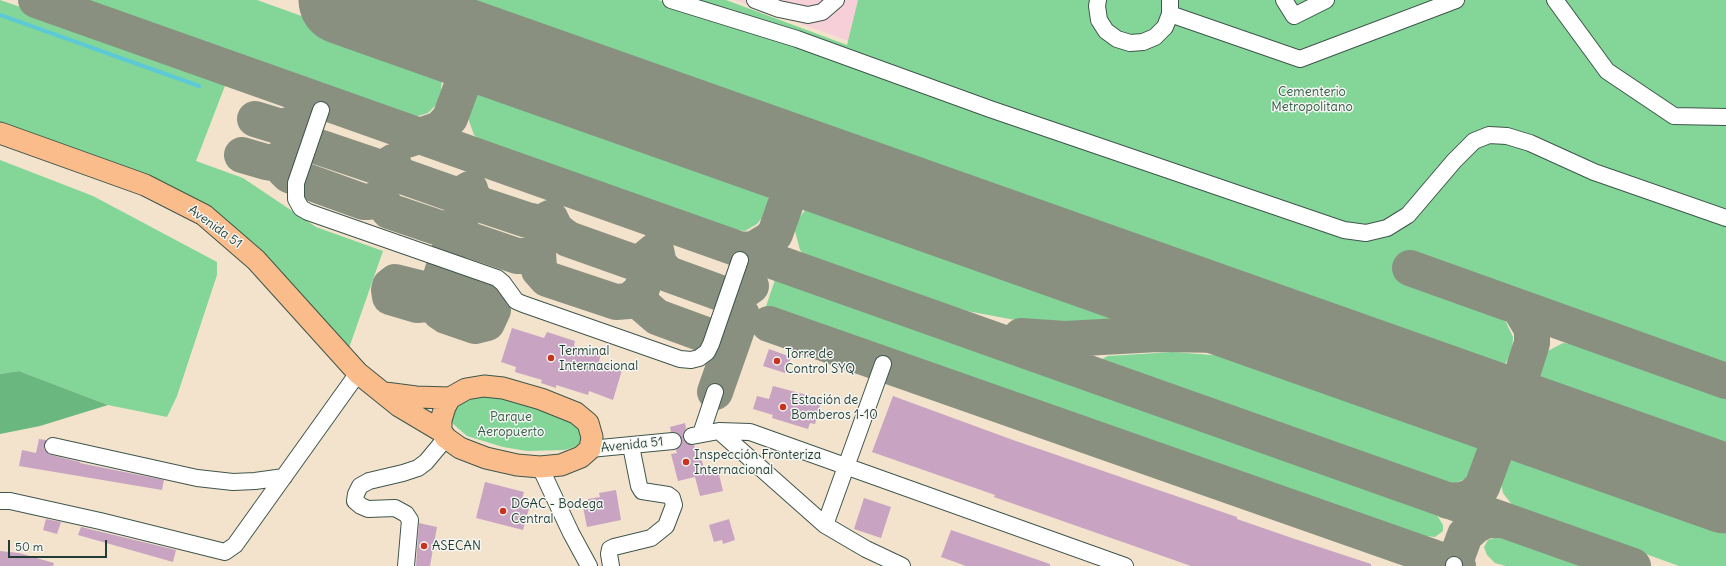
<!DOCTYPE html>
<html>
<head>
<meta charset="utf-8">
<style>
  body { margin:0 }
  #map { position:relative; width:1726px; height:566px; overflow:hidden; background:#f3e3cd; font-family:Delius,sans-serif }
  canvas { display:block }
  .scale { position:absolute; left:8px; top:540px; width:99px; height:18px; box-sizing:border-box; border:2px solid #1f3d34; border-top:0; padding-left:5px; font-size:12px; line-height:14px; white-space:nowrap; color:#1f3d34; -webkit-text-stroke:3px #f6f6f2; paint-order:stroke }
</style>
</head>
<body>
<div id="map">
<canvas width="1726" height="566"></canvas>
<div class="scale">50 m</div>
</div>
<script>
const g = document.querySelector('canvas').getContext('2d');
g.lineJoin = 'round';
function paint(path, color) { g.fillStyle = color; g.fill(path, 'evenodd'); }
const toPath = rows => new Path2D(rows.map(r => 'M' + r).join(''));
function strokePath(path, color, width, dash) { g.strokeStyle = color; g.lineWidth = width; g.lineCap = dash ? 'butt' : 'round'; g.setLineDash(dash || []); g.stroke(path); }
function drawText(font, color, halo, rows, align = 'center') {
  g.font = font + ' Delius,sans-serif'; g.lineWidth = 3; g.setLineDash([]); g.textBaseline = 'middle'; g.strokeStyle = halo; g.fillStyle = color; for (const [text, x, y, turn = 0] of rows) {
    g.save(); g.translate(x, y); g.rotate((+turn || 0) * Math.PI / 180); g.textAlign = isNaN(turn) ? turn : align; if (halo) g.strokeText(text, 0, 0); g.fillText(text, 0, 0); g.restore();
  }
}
paint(toPath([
  [735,0,858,0,849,41]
]), '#f6cfd8');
paint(toPath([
  [0,0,228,78,196,161,243,178,316,227,383,251,349,348,260,251,71,149,0,123],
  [70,0,257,0,424,60,438,71,442,78,441,91,436,105,428,113,415,117,402,113,400,117],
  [428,0,658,0,796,42,1317,226,1388,231,1476,144,1507,140,1726,222,1726,368,1411,256,1401,283,1494,315,1506,322,1513,337,1512,353,1505,364,1496,372,1479,374],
  [681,0,726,0,847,45,858,0,1726,0,1726,215,1489,132,1406,213,1366,229],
  [506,88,753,176,766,187,769,200,765,214,757,224,745,231,731,229,483,142,474,135,468,118,471,106,478,94,488,89],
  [0,160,93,196,217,262,217,275,177,396,167,417,108,405,19,371,0,374],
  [816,205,839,208,1144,316,1137,319,1107,322,1055,323,1015,320,967,311,915,297,807,258,800,250,795,231,799,218,806,209],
  [776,277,1421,508,1437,515,1443,525,1443,531,1435,537,1417,535,1415,540,764,312],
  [1563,343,1574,344,1726,398,1726,462,1547,397,1539,385,1538,367,1548,351],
  [1173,352,1239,357,1312,374,1468,430,1474,437,1477,447,1477,456,1473,468,1465,479,1455,483,1446,484,1102,359,1108,356],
  [482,396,518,401,577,425,582,432,582,440,577,446,565,450,527,451,503,447,467,436,452,423,451,417,459,403],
  [1525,453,1546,457,1726,521,1726,566,1679,566,1513,506,1503,493,1501,483,1503,473,1507,464,1514,457],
  [1499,536,1511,540,1584,566,1506,566,1495,563,1487,555,1484,547,1488,540]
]), '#83d698');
paint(toPath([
  [19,371,108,405,40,426,0,434,0,374]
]), '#6ab780');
strokePath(toPath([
  [0,15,199,86]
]), '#5ec9d6', 4);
strokePath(toPath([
  [36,0,1633,566],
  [452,38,463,53,467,72],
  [255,119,281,127,295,123,297,135,300,140,310,144,378,167,384,168,393,162,395,170,402,176,453,194,460,195,470,189,472,196,479,204,527,220,541,223,550,218,556,230,568,239,630,261,637,262,645,259,656,250,659,264,668,274,723,294,738,295,751,286],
  [407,140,440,129,450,118,467,72,481,60,499,55],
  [775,153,788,168,792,186],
  [242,155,266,162,272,163,283,157,284,170,289,175,364,202,369,202,381,197,383,203,389,211,442,229,447,229,458,224,461,232,470,240,517,256,532,256,538,251,539,270,547,279,616,302,629,301,641,291],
  [740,250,754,249,769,240,775,234,792,186,805,176,824,170],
  [1410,268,1726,381],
  [648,270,641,291,641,297,642,304,657,317,706,335,715,336,725,336,738,326],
  [443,273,445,279,454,287,482,296,489,302,493,310,487,323,475,326,446,316,440,312,436,306,434,298,459,220],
  [434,298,426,304,417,305,390,297,389,290,390,286,395,282,427,290,434,287,440,280],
  [769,324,1458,566],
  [1158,334,1172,320,1174,312,1173,303,1167,292],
  [1021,336,1065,339,1158,334,1224,335,1290,343,1340,353],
  [1519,384,1519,398,1522,407,1526,415,1534,422],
  [715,392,742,315],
  [1481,403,1490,403,1502,400,1511,395,1519,384,1532,343,1532,329,1519,307],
  [1448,501,1461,500,1471,497,1482,487,1499,441,1499,430,1496,420,1481,403],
  [1454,565,1465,535,1475,526,1487,520,1502,520]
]), '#899080', 36);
strokePath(toPath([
  [343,0,1726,489]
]), '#899080', 89);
paint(toPath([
  [512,328,544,338,547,332,575,341,574,346,601,354,599,361,622,370,613,400,589,391,588,395,556,385,556,388,541,383,542,380,515,372,516,367,501,362],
  [769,349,791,357,785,373,763,366],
  [773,386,822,399,815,424,810,423,808,429,772,418,773,415,753,409,757,396,769,399],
  [893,396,1013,440,1237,517,1237,519,1289,537,1371,564,1371,566,1191,566,994,497,995,495,872,452],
  [685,423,686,428,683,437,685,442,694,445,695,448,699,447,704,469,717,466,723,491,700,496,695,477,678,481,671,454,677,453,676,450,681,445,682,440,677,433,671,432,670,427],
  [39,439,46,440,44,449,51,455,80,462,80,463,164,480,162,490,19,466,22,450,36,453],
  [485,482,524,492,521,503,530,505,523,530,476,518],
  [616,490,621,520,587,527,583,507,589,506,588,499,600,497,599,493],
  [864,498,891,507,881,538,854,529],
  [46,519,61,522,57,534,43,530],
  [729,519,735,540,723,544,722,540,714,542,709,525],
  [419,523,437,527,430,566,416,566],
  [81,527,176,550,173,562,78,535],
  [951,530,1050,564,1050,566,966,566,941,557],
  [0,551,19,553,54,563,53,566,0,566]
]), '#c8a3c2');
const minor = toPath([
  [671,0,797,39,990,109,1344,230,1366,233,1387,228,1408,215,1454,161,1474,141,1489,135,1507,136,1530,143,1594,172,1726,218],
  [755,0,779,9,808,15,822,12,836,0],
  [1098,0,1097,6,1099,20,1106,31,1117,39,1130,43,1143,42,1155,37,1165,27,1170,14,1170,0],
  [1284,0,1294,16,1326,0],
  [1555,0,1607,71,1674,116,1726,117],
  [1170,14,1300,59,1456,0],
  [321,110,296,183,296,199,301,208,308,212,497,278,503,283,516,301,523,304,680,359,691,360,699,358,707,352,711,344,740,260],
  [719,431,825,525,866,549,902,566],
  [701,434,715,392],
  [692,436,719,431,750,432,1125,566],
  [53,446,197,478,233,482,255,481,284,477],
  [590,449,673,441],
  [540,467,571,533,589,566],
  [0,501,10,501,100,521,225,552,235,545,358,373],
  [825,525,883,364],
  [406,566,410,520,406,514,395,508,368,509,361,506,355,501,356,494,360,486,369,481,403,473,418,468,426,462,446,438],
  [611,566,609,554,610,549,614,547,651,538,666,526,674,505,672,498,668,495,642,491,639,486,631,446],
  [1454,566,1454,565]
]);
const major = toPath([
  [0,133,145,185,204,215,256,260,358,373,399,406,441,431,446,438,460,448,486,458,517,465,540,467,561,465,581,457,590,449,592,437,588,423,576,413,541,399,503,388,484,386,466,389,450,398,445,407,441,420,441,431],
  [385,393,416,397,450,398]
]);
strokePath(minor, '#3f564b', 18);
strokePath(major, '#3f564b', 23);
strokePath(minor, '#fff', 16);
strokePath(major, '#f9bc8a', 21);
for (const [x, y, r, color] of [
  [551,358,4,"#c8321e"],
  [777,361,4,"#c8321e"],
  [783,407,4,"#c8321e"],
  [686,462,4,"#c8321e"],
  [503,511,4,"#c8321e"],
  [424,546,4,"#c8321e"]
]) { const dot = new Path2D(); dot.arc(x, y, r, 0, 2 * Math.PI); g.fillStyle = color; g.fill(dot); strokePath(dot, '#f6f6f2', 1.5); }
drawText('13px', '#335c48', '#f6f6f2', [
  ["Cementerio",1312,92],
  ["Metropolitano",1312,107],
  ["Parque",511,417],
  ["Aeropuerto",511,432]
]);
drawText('13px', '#1f3d34', '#f6f6f2', [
  ["Avenida 51",215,227,36],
  ["Avenida 51",632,445,-6]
]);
drawText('13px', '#1f3d34', '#f6f6f2', [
  ["Terminal",559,351],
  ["Internacional",559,366],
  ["Torre de",785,354],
  ["Control SYQ",785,369],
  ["Estación de",791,400],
  ["Bomberos 1-10",791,415],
  ["Inspección Fronteriza",694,455],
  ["Internacional",694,470],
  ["DGAC - Bodega",511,504],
  ["Central",511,519],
  ["ASECAN",432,546]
], 'left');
</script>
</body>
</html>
